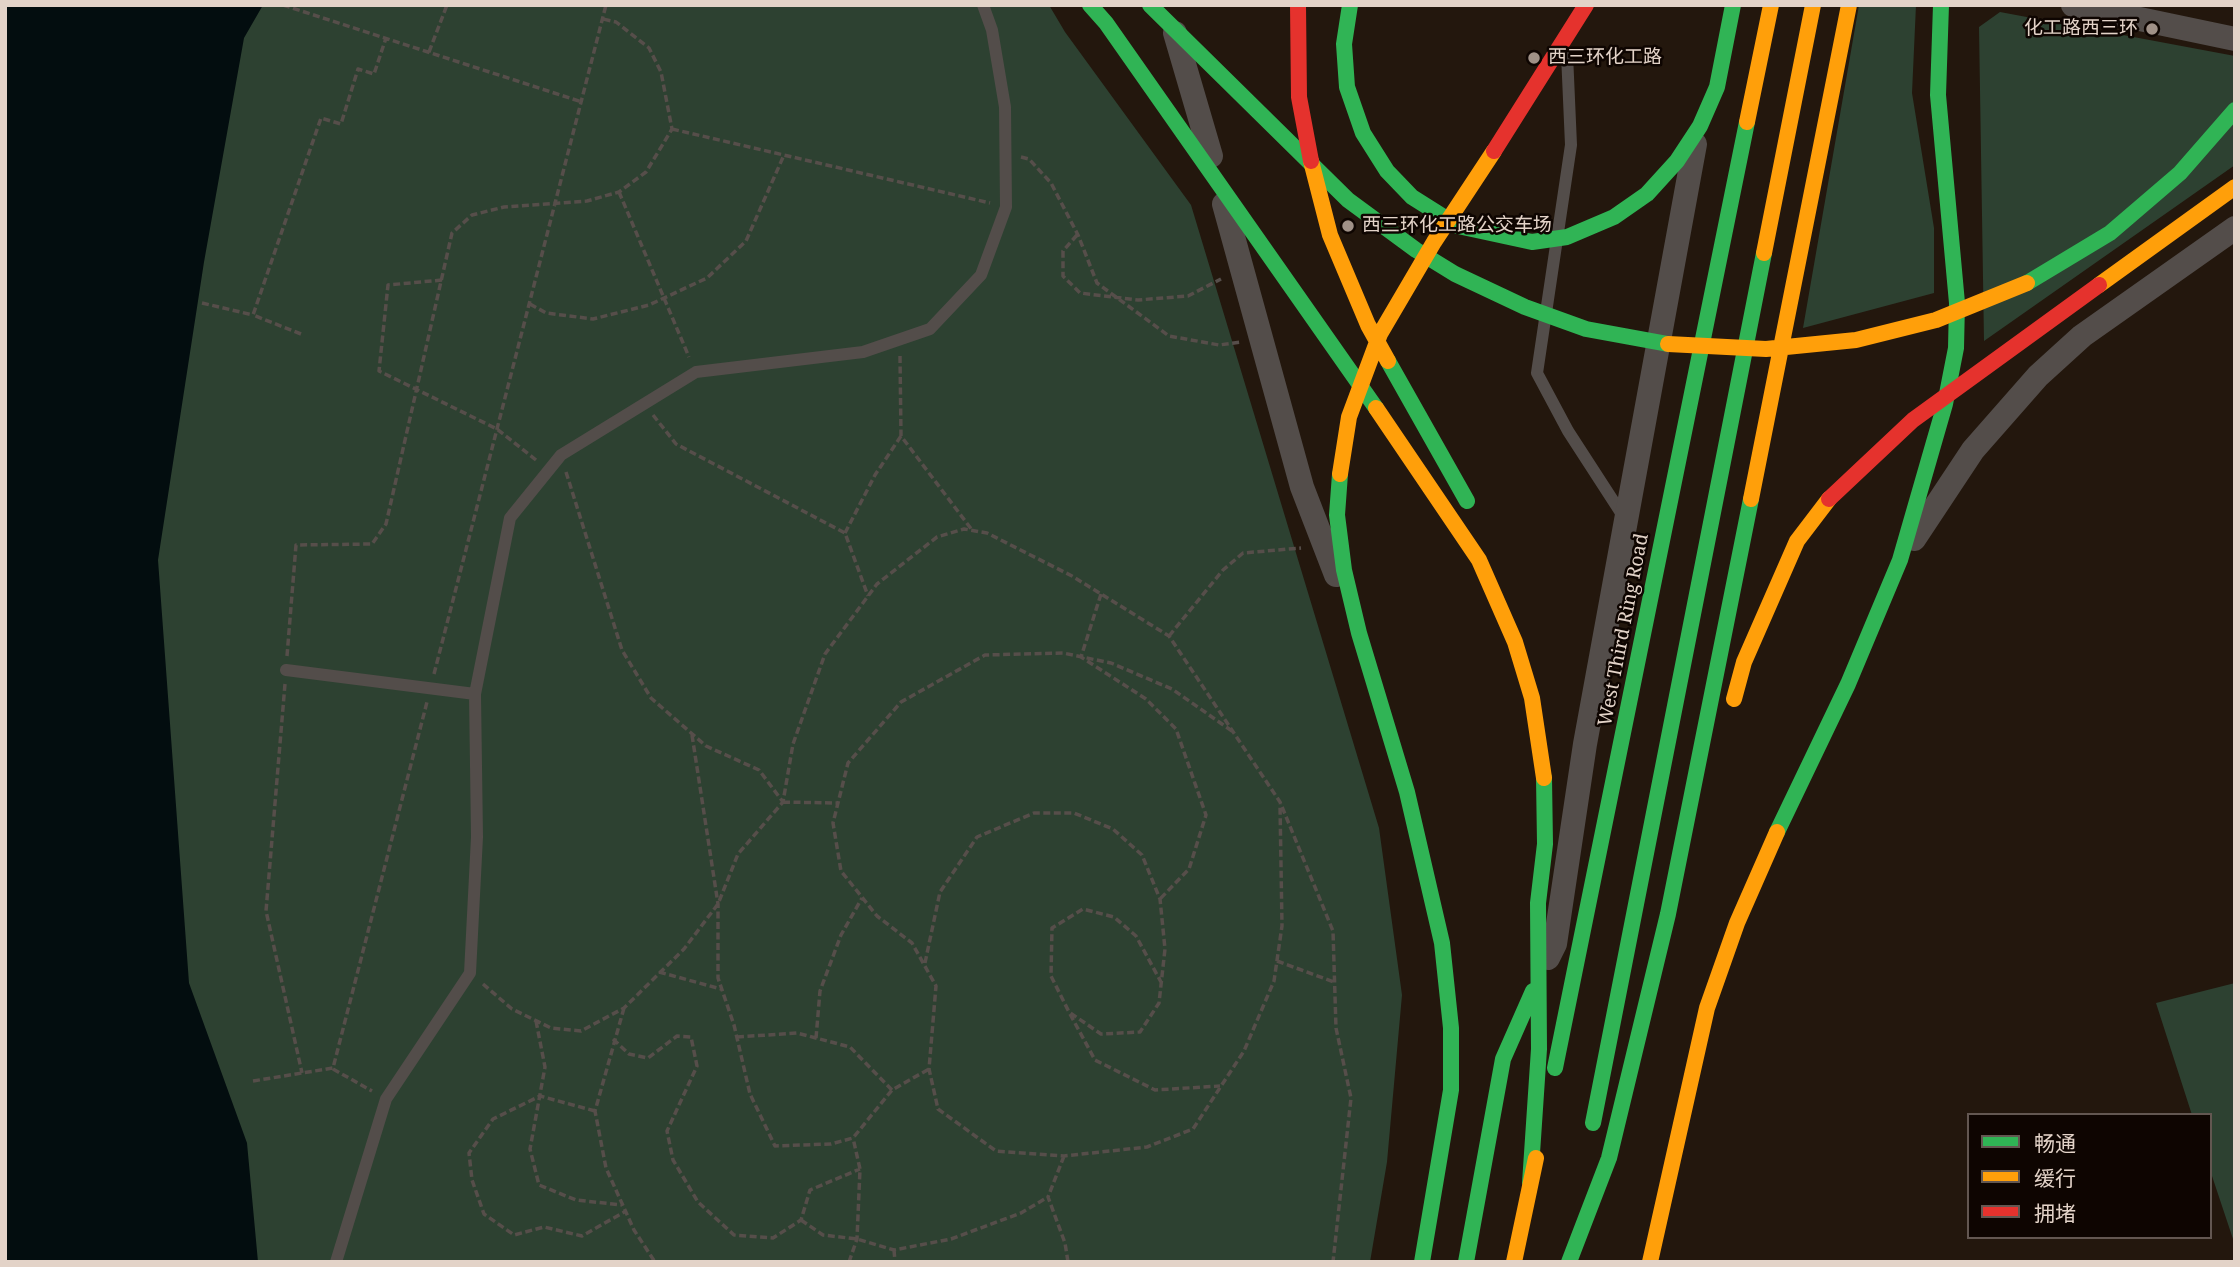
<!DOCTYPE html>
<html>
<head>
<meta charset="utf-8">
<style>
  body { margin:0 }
  #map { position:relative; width:2240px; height:1267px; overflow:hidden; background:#23170d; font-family:"Noto Serif","Noto Sans SC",serif }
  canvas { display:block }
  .frame { position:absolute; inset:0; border:7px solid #e3d3c8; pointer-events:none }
  .legend { position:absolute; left:1967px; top:1113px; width:245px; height:126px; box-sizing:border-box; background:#0e0501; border:2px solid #635751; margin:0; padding:9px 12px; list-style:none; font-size:21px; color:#e3d3c8 }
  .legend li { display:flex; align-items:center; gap:14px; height:35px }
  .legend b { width:35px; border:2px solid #635751 }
</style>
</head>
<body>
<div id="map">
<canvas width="2240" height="1267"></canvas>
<div class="frame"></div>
<ul class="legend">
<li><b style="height:9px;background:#30b455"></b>畅通</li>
<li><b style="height:9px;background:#ff9f0a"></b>缓行</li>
<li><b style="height:9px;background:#e5322d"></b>拥堵</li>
</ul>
</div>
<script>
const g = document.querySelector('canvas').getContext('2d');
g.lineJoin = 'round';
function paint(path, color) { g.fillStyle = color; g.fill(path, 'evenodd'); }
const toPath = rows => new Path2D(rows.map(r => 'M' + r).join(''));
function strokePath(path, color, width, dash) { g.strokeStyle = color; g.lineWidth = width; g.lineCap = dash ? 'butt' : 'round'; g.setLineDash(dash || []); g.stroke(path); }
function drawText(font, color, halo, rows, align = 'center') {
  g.font = font + ' "Noto Serif","Noto Sans SC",serif'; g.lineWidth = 5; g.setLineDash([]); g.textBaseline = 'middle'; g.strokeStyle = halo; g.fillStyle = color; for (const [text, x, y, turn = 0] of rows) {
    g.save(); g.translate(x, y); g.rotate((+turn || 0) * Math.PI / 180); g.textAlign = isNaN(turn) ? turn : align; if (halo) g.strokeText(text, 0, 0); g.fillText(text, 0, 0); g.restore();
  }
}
paint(toPath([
  [5,5,1049,5,1065,32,1191,205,1379,828,1402,995,1387,1162,1370,1262,5,1262],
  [1859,5,1916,5,1912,93,1934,228,1934,293,1803,328],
  [2000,12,2235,56,2235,165,1984,341,1979,27],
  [2235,983,2235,1245,2210,1170,2210,1115,2192,1115,2156,1003]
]), '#2d4131');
paint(toPath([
  [5,5,263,5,244,38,204,262,158,560,189,983,247,1143,258,1262,5,1262]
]), '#030d0f');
strokePath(toPath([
  [283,5,582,102],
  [429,52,447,5],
  [672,129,990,203],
  [1021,157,1029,159,1051,183,1078,235,1097,283,1169,336,1219,345,1241,342],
  [619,192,689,357],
  [1077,235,1063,251,1063,276,1080,293,1138,300,1188,296,1221,279],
  [442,280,388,285,379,371,497,429,536,460],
  [202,303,253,315],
  [530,304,546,313,593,319,649,305,707,278,746,241,784,155],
  [301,334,253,315,321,118,341,124,358,69,374,74,386,38],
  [900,356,901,436,972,530],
  [653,415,676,444,845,533,868,596],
  [566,472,622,650,651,698,706,746,759,770,783,802],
  [845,533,875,475,901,436],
  [1101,594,1081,657,1146,699,1176,729,1206,815,1189,869,1160,899],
  [1169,636,1223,570,1243,553,1301,548],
  [287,656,296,545,372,544,386,524,452,233,472,215,504,207,587,201,619,192,646,172,672,129,661,72,649,48,616,22,603,19],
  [434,674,606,5],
  [285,684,266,911,302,1073],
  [1232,731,1172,689,1111,663,1063,653,985,655,901,702,848,763,833,823,841,871,877,916,912,943,936,986,929,1069,938,1109,996,1151,1064,1156,1147,1147,1193,1129,1244,1051,1274,981,1282,926,1280,804],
  [692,735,718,904,718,978,734,1025,750,1094,775,1146,831,1144,853,1138,892,1090,929,1069],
  [783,802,838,803],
  [1277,961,1334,982],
  [925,963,940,892,977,837,1034,813,1074,813,1113,829,1142,855,1160,899,1165,949,1159,1003,1140,1032,1101,1034,1069,1012,1051,976,1052,928,1083,909,1114,917,1136,936,1161,982],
  [659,972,721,989],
  [483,984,512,1009,551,1028,581,1031,624,1008,684,949,718,904,738,854,783,802,793,744,825,654,877,584,937,537,964,529,987,533,1072,576,1169,636,1280,802,1333,931,1336,1028,1351,1098,1333,1262],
  [624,1008,595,1111,606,1168,634,1230,655,1262],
  [1070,1014,1095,1060,1155,1090,1220,1086],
  [536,1021,545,1067,530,1149,539,1185,576,1200,622,1205],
  [737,1037,797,1033,850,1047,892,1090],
  [816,1038,820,991,841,935,862,898],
  [613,1039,629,1054,648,1058,677,1036,691,1037,697,1066,667,1131,673,1160,698,1202,734,1235,773,1238,801,1220,810,1190,860,1169],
  [333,1069,372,1091],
  [253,1081,333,1068,427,702],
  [595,1111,540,1096,493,1119,469,1153,472,1180,484,1214,514,1235,544,1227,582,1236,626,1211],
  [1064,1156,1048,1197,1065,1243,1068,1262],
  [801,1220,823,1235,857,1239,894,1250,951,1239,1021,1213,1048,1197],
  [894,1250,895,1262],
  [849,1262,857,1239,860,1169,853,1138]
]), '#564e4a', 3.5, [7, 3.5]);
strokePath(toPath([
  [1567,54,1571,145,1537,373,1568,431,1625,519],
  [286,670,475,694],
  [336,1262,386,1099,470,973,477,837,475,694,510,518,561,455,696,372,863,352,930,329,981,275,1006,207,1005,107,992,30,983,5]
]), '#534d4a', 12);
strokePath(toPath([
  [2073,5,2235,39],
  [1175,33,1211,156],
  [1224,204,1302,487,1336,575],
  [1914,539,1973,450,2038,376,2082,336,2235,228],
  [1548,958,1555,944,1585,744,1695,144]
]), '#534d4a', 24);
strokePath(toPath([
  [1090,5,1106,23,1376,408],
  [1150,5,1348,200,1416,250,1455,274,1525,307,1586,329,1668,344],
  [1350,5,1344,44,1347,87,1363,133,1387,171,1412,197,1458,226,1532,242,1567,237,1614,217,1647,194,1677,161,1700,126,1717,87,1733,5],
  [2027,283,2110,233,2180,173,2235,110],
  [1388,361,1467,501],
  [1340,474,1337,515,1344,570,1359,633,1407,792,1442,943,1451,1028,1451,1090,1422,1262],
  [1777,832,1848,684,1900,560,1945,404,1956,348,1957,303,1938,95,1941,5],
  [1555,1068,1747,122],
  [1593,1123,1764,253],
  [1530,1183,1539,1049,1538,903,1545,844,1544,778],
  [1466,1262,1503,1059,1533,991],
  [1569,1262,1609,1158,1668,914,1751,499]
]), '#30b455', 16);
strokePath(toPath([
  [1747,122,1771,5],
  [1311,161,1330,235,1368,325,1388,361],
  [1764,253,1813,5],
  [2099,285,2235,187],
  [1668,344,1766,349,1856,340,1936,320,2027,283],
  [1376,408,1479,560,1515,642,1532,698,1544,778],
  [1340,474,1349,417,1380,334,1434,242,1494,151],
  [1751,499,1849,5],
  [1734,699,1744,662,1797,541,1829,499],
  [1514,1262,1536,1158],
  [1650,1262,1707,1008,1737,923,1777,832]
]), '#ff9f0a', 16);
strokePath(toPath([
  [1298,5,1299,97,1311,161],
  [1494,151,1586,5],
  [1829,499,1913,420,2099,285]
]), '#e5322d', 16);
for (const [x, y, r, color] of [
  [2152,29,7,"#a09187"],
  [1534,58,7,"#a09187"],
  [1348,226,7,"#a09187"]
]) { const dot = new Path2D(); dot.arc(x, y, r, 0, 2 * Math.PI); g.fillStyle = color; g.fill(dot); strokePath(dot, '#0e0501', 2.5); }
drawText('19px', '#e3d3c8', '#0e0501', [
  ["化工路西三环",2138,29,"right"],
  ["西三环化工路",1548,58],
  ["西三环化工路公交车场",1362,226]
], 'left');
drawText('19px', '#e3d3c8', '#0e0501', [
  ["West Third Ring Road",1624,630,-79]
]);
</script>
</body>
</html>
